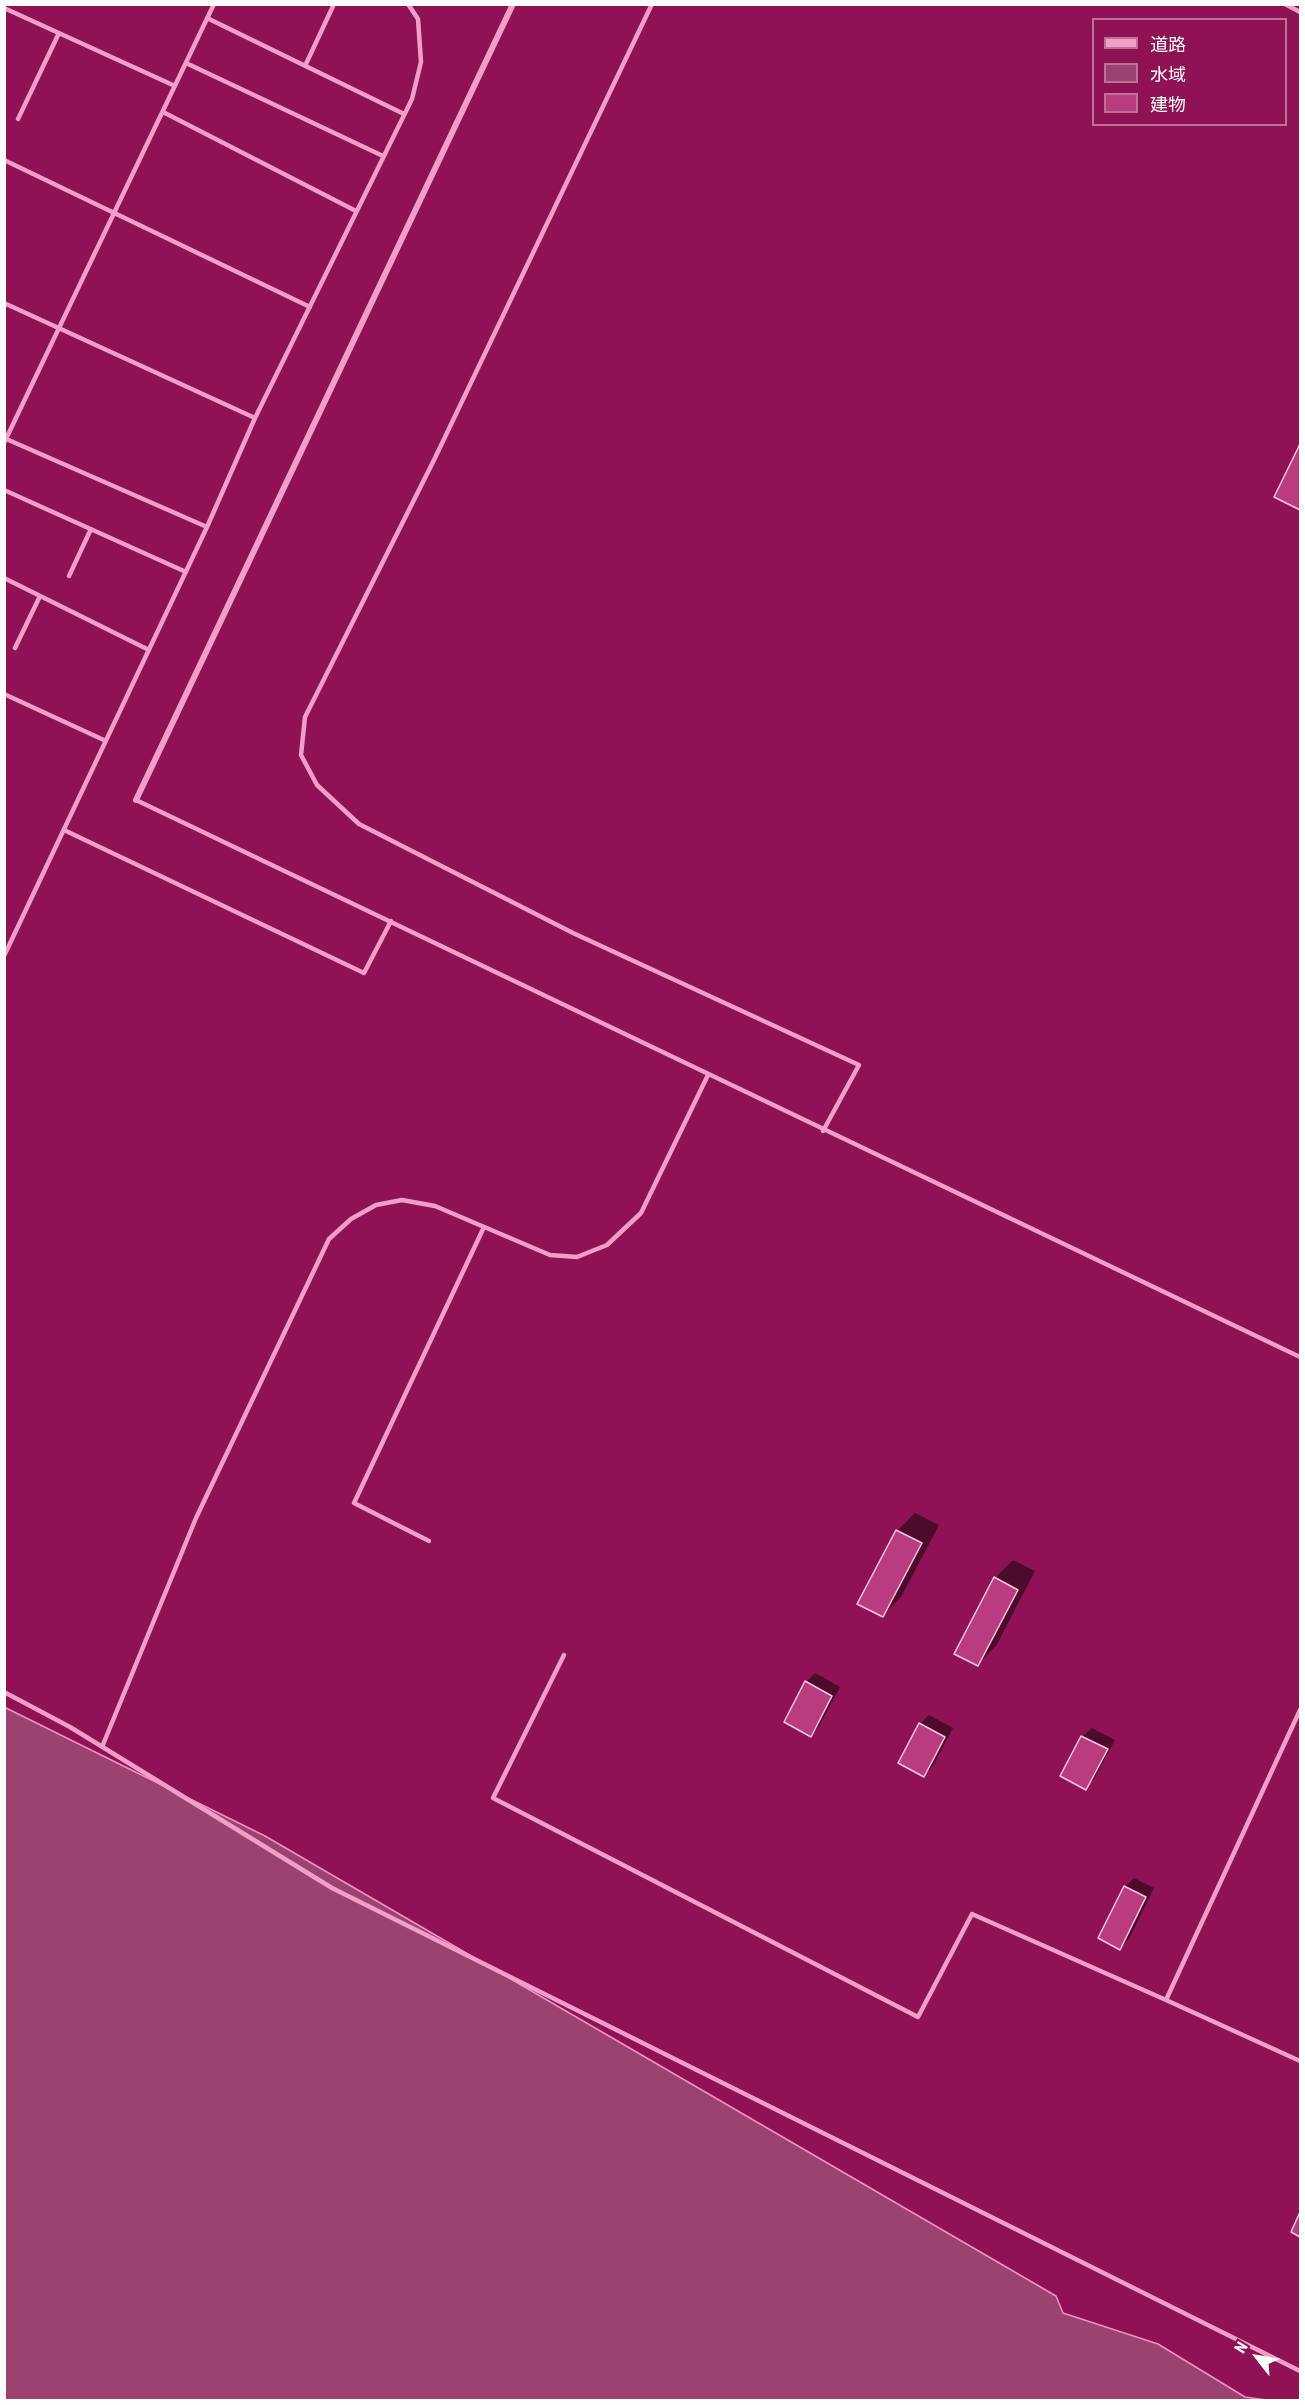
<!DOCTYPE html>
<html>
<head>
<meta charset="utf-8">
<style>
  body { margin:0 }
  #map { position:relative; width:1305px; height:2405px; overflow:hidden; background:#8f1354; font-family:"Roboto Condensed","Noto Sans JP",sans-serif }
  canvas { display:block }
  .frame { position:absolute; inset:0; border:6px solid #fff; pointer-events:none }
  .legend { position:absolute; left:1092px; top:18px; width:195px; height:108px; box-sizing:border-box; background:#8f1354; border:2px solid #bc7198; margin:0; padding:8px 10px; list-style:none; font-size:18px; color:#fff }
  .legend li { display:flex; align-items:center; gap:12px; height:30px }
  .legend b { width:30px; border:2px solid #bc7198 }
  .north { position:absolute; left:1227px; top:2327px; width:60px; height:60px; -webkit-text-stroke:4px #8f1354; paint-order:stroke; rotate:301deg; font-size:16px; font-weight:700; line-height:24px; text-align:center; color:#fff }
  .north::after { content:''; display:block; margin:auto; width:21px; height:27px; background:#fff; clip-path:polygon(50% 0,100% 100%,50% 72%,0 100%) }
</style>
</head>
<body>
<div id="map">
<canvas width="1305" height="2405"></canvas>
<div class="frame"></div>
<ul class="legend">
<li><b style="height:8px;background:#f19ecb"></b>道路</li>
<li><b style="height:16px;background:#9c4270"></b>水域</li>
<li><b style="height:16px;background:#b93c7e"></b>建物</li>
</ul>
<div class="north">N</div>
</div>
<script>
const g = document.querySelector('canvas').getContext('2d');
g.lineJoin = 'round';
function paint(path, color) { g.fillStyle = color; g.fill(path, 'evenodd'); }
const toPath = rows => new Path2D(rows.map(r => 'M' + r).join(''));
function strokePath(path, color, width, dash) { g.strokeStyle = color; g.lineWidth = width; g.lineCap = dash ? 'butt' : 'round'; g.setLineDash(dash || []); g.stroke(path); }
const water = toPath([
  [4,1707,265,1836,1056,2296,1063,2313,1158,2344,1245,2397,1266,2400,5,2400,4,1707]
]);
paint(water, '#9c4270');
strokePath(water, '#f590c7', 1.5);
paint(toPath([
  [1300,447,1300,509,1276,496],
  [915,1513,939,1525,901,1597,883,1615,897,1531],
  [1013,1560,1035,1571,996,1646,977,1664,995,1578],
  [815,1673,840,1687,819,1726,811,1735,806,1682],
  [929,1715,953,1728,933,1766,924,1775,920,1724],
  [1092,1728,1115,1740,1094,1779,1085,1788,1062,1775,1083,1736],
  [1134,1878,1154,1888,1129,1939,1120,1948,1125,1887]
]), '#0007');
const building = toPath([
  [1300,444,1300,510,1274,497,1300,444],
  [896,1530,922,1543,883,1617,857,1604,896,1530],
  [994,1577,1018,1590,978,1666,954,1654,994,1577],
  [805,1681,832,1696,811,1737,784,1722,805,1681],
  [919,1723,945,1737,924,1777,898,1763,919,1723],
  [1081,1736,1108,1749,1086,1790,1060,1776,1081,1736],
  [1124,1886,1146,1897,1120,1950,1098,1938,1124,1886],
  [1300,2212,1300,2237,1291,2232,1300,2212]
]);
paint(building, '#b93c7e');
strokePath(building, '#fcc5e3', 1.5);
strokePath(toPath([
  [652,4,434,460,305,717,301,755,317,785,359,824,573,933,859,1065,823,1131],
  [1285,4,1300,12],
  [4,8,175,86],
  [207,18,404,114],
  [186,63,383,156],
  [305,66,334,4],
  [163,112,356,211],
  [18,119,59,33],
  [4,160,310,307],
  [4,303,255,418],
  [4,438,207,527],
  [4,443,214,4],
  [4,490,186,572],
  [69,576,91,529],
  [4,578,149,650],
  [15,648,40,596],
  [4,694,106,741],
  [136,800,1300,1357],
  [64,830,364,973,391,921],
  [4,956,207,527,255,418,412,99,421,62,418,19,408,4],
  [429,1541,354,1503,484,1227],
  [564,1655,493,1798,918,2017,972,1914,1166,2000],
  [4,1692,70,1727,332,1888,1300,2371],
  [1300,1710,1166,2000,1300,2061],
  [102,1747,196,1518,329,1239,351,1219,376,1205,402,1200,435,1206,550,1255,577,1257,607,1245,641,1213,708,1075]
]), '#f19ecb', 4.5);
strokePath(toPath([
  [136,800,513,4]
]), '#f19ecb', 6);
</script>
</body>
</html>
